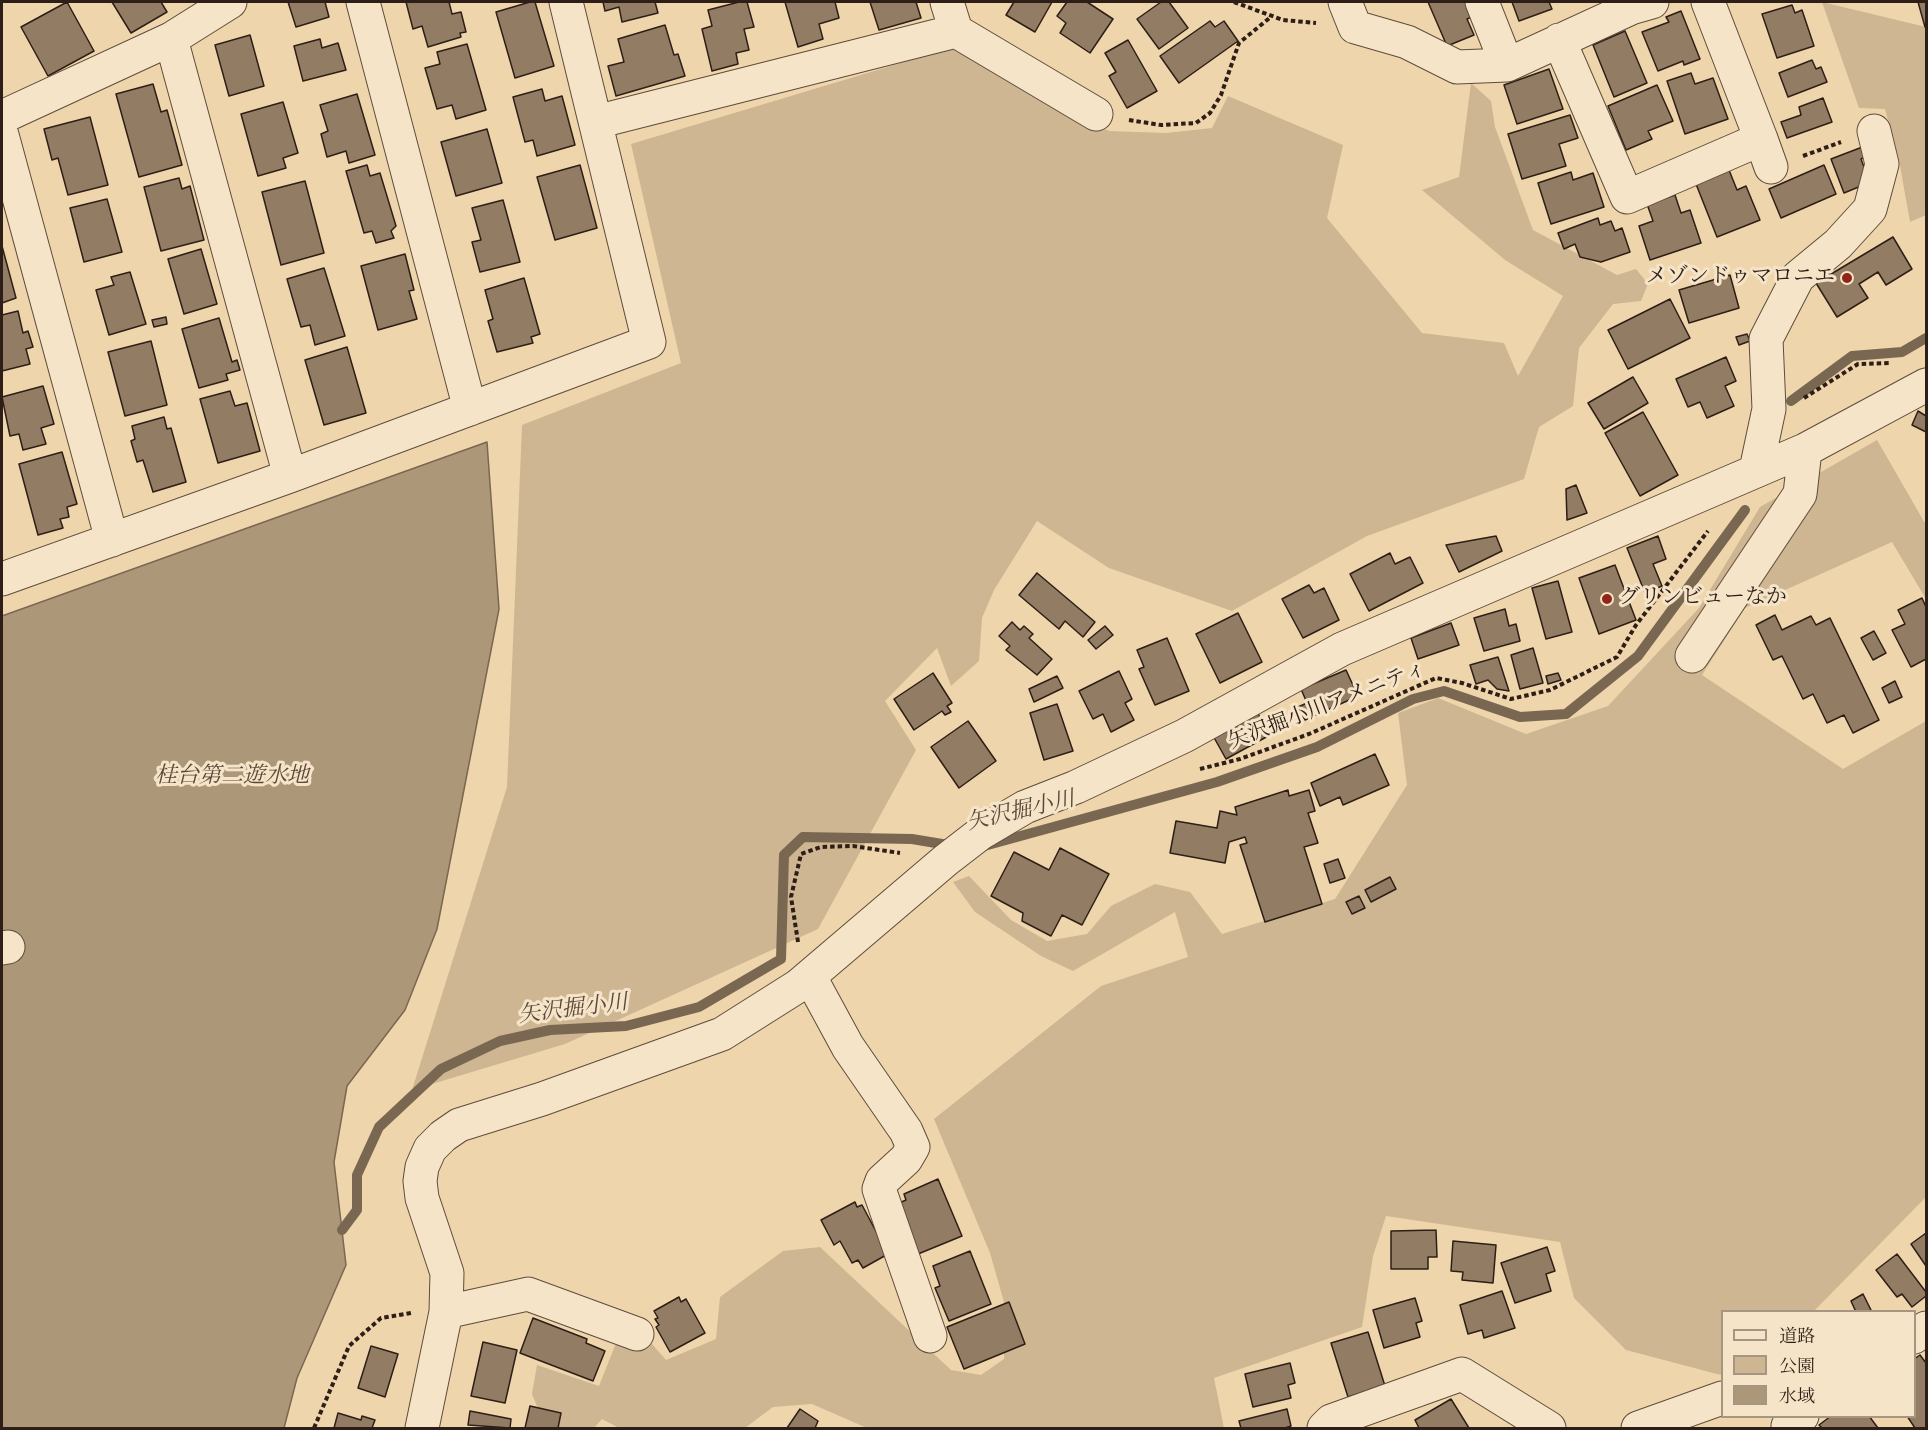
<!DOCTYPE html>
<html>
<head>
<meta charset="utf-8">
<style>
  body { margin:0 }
  #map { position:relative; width:1928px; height:1430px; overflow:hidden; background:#efd5ab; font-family:Vollkorn,"Noto Serif JP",serif }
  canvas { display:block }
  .frame { position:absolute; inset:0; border:3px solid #2d1e17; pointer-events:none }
  .legend { position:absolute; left:1721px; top:1310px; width:195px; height:108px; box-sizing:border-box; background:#f5e4c8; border:2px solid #a59581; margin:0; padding:8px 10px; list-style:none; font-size:18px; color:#2d1e17 }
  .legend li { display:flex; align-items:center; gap:12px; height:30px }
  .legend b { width:30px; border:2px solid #a59581 }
</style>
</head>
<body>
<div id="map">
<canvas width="1928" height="1430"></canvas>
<div class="frame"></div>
<ul class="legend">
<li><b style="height:8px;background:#f5e4c8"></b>道路</li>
<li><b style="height:16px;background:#ceb692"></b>公園</li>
<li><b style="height:16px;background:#ad9779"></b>水域</li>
</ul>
</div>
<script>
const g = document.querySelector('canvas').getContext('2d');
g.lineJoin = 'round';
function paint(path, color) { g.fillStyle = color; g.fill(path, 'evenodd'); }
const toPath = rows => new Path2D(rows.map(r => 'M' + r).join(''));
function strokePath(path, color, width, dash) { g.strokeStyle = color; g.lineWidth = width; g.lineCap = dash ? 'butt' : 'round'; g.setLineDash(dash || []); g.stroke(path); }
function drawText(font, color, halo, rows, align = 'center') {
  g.font = font + ' Vollkorn,"Noto Serif JP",serif'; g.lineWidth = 6; g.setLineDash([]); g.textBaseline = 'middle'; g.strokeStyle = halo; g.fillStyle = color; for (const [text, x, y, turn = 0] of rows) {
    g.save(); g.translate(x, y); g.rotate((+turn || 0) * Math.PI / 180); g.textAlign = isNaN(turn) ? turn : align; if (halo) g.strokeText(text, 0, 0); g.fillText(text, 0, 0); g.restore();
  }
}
paint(toPath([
  [1822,2,1926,27,1926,215,1910,222,1899,160,1885,109,1859,108],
  [954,47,1109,131,1166,133,1212,128,1228,96,1343,145,1327,218,1422,333,1504,343,1518,376,1563,296,1505,260,1422,190,1459,177,1471,83,1491,101,1495,127,1533,230,1617,275,1636,269,1648,284,1641,301,1613,304,1579,348,1573,406,1539,427,1524,479,1367,536,1232,611,1109,568,1037,521,994,590,982,618,979,661,951,686,937,648,885,701,916,750,818,929,565,1044,412,1090,507,787,522,425,681,363,631,144],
  [1877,440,1926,525,1926,599,1892,542,1745,608,1702,675,1843,769,1926,721,1926,1197,1814,1311,1722,1312,1722,1375,1717,1374,1626,1350,1574,1298,1560,1242,1386,1216,1373,1256,1362,1327,1214,1378,1224,1428,867,1428,812,1404,773,1407,745,1428,619,1428,602,1419,594,1428,546,1428,532,1394,537,1365,599,1386,622,1328,640,1330,666,1360,716,1339,720,1297,783,1251,820,1247,951,1370,981,1375,1004,1359,1004,1302,990,1253,934,1119,1101,986,1188,957,1175,912,1073,971,1041,956,975,912,953,882,969,876,1011,920,1047,941,1087,934,1111,906,1155,884,1190,892,1222,934,1335,899,1407,785,1398,713,1438,698,1526,734,1608,706,1699,608,1760,507]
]), '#ceb692');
const water = toPath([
  [487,442,499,609,437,929,405,1010,347,1086,334,1162,346,1265,297,1378,284,1428,2,1428,2,616,487,442]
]);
paint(water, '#ad9779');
strokePath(water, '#7a6752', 1.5);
strokePath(toPath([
  [1791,401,1852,356,1902,352,1926,338],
  [984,846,1217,782,1317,747,1413,699,1444,691,1520,717,1566,714,1638,656,1745,510],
  [342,1230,357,1210,357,1175,379,1127,441,1069,500,1041,550,1030,626,1026,699,1007,781,959,784,855,803,837,912,839,954,846]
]), '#7a6752', 10);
const building = toPath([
  [67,2,94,51,48,76,21,27,67,2],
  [112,2,161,2,167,12,131,33,112,2],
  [288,2,325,2,329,17,296,27,288,2],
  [406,2,449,2,452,14,461,12,466,32,460,33,461,37,428,47,422,26,413,29,406,2],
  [530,2,535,2,554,66,515,78,496,12,530,2],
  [603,2,655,2,658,13,622,22,619,7,605,11,603,2],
  [739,2,747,2,754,27,744,29,749,50,736,53,738,64,712,71,702,29,712,26,708,10,739,2],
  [785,2,835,2,839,18,819,24,823,39,798,47,785,2],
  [870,2,916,2,921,18,879,30,870,2],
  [1014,2,1052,2,1035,32,1006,15,1014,2],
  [1067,2,1087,2,1113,19,1090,53,1060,33,1066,23,1057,16,1067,2],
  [1161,2,1169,2,1188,28,1159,49,1137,19,1161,2],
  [1428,2,1468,2,1474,16,1467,19,1474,35,1447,46,1428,2],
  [1512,2,1549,2,1552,9,1519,21,1512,2],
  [1918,2,1926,2,1926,26,1925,27,1918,2],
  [1792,5,1795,13,1802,10,1814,46,1777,58,1762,14,1792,5],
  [1681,11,1700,59,1684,65,1683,61,1658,71,1642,32,1669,22,1666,17,1681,11],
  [1210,21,1215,27,1224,21,1238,41,1179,83,1160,56,1210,21],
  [665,25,674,55,678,54,685,76,616,96,608,66,624,62,618,39,665,25],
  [1625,31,1647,83,1614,97,1593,45,1625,31],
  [250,35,264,86,229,96,215,45,250,35],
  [320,39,322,48,338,43,346,70,303,81,294,46,320,39],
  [1128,40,1157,91,1127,108,1109,76,1116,72,1105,53,1128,40],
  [467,44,486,110,456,119,452,105,437,109,425,68,440,64,437,52,467,44],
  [1812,60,1816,69,1821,67,1827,82,1788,97,1779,73,1812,60],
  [1549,69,1563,109,1517,124,1504,85,1549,69],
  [1691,73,1695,84,1713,78,1728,119,1685,134,1667,81,1691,73],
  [153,84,161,112,167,110,182,165,139,177,116,94,153,84],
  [1657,85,1673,121,1648,131,1652,139,1626,150,1608,106,1657,85],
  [542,89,545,101,562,96,575,145,537,156,533,140,525,142,513,97,542,89],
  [357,94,375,155,349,163,346,151,327,157,321,134,328,131,320,105,357,94],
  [1823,98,1832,122,1787,138,1781,122,1801,115,1799,107,1823,98],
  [283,102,298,153,283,158,286,168,258,176,241,114,283,102],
  [1570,115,1578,138,1559,144,1566,166,1522,179,1508,134,1570,115],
  [90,117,108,185,68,195,58,158,52,160,44,129,90,117],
  [487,129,502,183,456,196,441,142,487,129],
  [1865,146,1868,156,1861,159,1867,175,1861,186,1844,193,1831,159,1865,146],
  [367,165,370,176,380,173,396,226,391,231,394,238,376,243,372,231,364,233,346,171,367,165],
  [580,165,597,228,555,240,537,177,580,165],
  [1824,165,1836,194,1781,218,1769,189,1824,165],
  [1729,170,1737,190,1746,186,1760,220,1717,237,1696,184,1729,170],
  [1571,172,1573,180,1593,173,1604,207,1551,224,1538,183,1571,172],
  [179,178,182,189,190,186,204,240,161,251,144,187,179,178],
  [305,181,324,253,281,265,262,192,305,181],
  [1675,195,1681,213,1690,210,1701,243,1650,260,1639,226,1653,221,1647,204,1675,195],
  [107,199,122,252,84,262,70,208,107,199],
  [503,200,520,262,480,272,472,242,481,240,472,208,503,200],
  [1598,218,1600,225,1611,221,1615,231,1622,228,1630,252,1601,262,1580,257,1575,244,1564,249,1558,233,1598,218],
  [1893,237,1912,269,1886,285,1878,272,1859,284,1868,298,1837,317,1816,283,1893,237],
  [2,246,16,298,2,303,2,246],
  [201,249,217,304,184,314,168,259,201,249],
  [405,254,414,290,409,291,417,319,378,330,361,266,405,254],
  [324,268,345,336,315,345,310,325,301,327,287,279,324,268],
  [130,272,146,324,109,335,96,290,114,285,111,277,130,272],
  [1730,275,1739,308,1689,323,1679,290,1730,275],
  [524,278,540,334,531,337,533,343,497,352,488,321,493,319,485,290,524,278],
  [1670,299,1690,338,1628,369,1608,330,1670,299],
  [18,311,23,333,28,331,33,347,26,349,30,364,2,371,2,315,18,311],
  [166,317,167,324,154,327,152,320,166,317],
  [219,318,232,362,237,360,240,370,226,374,228,380,199,388,182,329,219,318],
  [1747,334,1750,341,1739,345,1736,337,1747,334],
  [151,341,167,405,125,416,108,352,151,341],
  [347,347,366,413,324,425,305,360,347,347],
  [1726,357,1736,381,1725,386,1734,406,1707,418,1700,402,1688,407,1676,379,1726,357],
  [1633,377,1648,403,1604,429,1588,403,1633,377],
  [43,386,54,424,41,428,46,444,23,450,19,434,10,436,2,397,43,386],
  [230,391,235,406,247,403,260,451,218,463,200,399,230,391],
  [1918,411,1926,416,1926,432,1912,425,1918,411],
  [1643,412,1678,475,1640,496,1605,433,1643,412],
  [164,417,167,429,171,428,186,482,153,492,143,460,137,462,131,441,135,439,132,426,164,417],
  [62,452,77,504,67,507,69,517,60,519,63,528,38,535,19,464,62,452],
  [1576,485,1587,513,1567,520,1566,489,1576,485],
  [1496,536,1502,551,1459,572,1446,545,1496,536],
  [1658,536,1666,559,1653,564,1662,586,1645,593,1627,548,1658,536],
  [1390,553,1395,564,1410,557,1423,583,1369,611,1350,574,1390,553],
  [1615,565,1636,620,1599,634,1579,578,1615,565],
  [1037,573,1095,622,1083,637,1065,621,1059,629,1019,595,1037,573],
  [1558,581,1572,632,1546,639,1532,588,1558,581],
  [1309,585,1314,593,1324,588,1339,620,1303,638,1282,599,1309,585],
  [1922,598,1926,607,1926,659,1911,667,1892,630,1905,624,1898,610,1922,598],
  [1505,609,1509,626,1516,624,1520,641,1484,651,1474,618,1505,609],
  [1238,613,1262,662,1220,683,1196,634,1238,613],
  [1775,615,1782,630,1811,616,1816,625,1830,618,1879,720,1853,733,1844,715,1827,723,1813,694,1803,699,1782,656,1773,660,1756,625,1775,615],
  [1012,622,1020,630,1024,626,1033,634,1029,638,1052,659,1037,675,1006,650,1010,646,999,636,1012,622],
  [1451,623,1459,645,1418,659,1411,638,1451,623],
  [1105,626,1113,635,1096,649,1088,640,1105,626],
  [1874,631,1886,653,1873,660,1861,638,1874,631],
  [1167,638,1189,691,1155,705,1139,669,1144,667,1137,650,1167,638],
  [1533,648,1543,683,1520,689,1511,655,1533,648],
  [1498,657,1509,691,1497,689,1488,680,1476,684,1470,665,1498,657],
  [1346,670,1358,696,1305,720,1298,707,1307,703,1301,689,1346,670],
  [1119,671,1132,699,1125,703,1134,720,1111,732,1103,714,1093,719,1079,691,1119,671],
  [933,673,952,703,947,706,951,712,945,715,942,711,914,730,894,699,933,673],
  [1558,673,1561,680,1548,684,1546,676,1558,673],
  [1057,676,1063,688,1034,702,1029,689,1057,676],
  [1895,681,1902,697,1889,703,1882,688,1895,681],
  [1057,704,1073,751,1044,760,1030,713,1057,704],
  [1256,710,1270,735,1226,759,1212,734,1256,710],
  [968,721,996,761,959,788,931,747,968,721],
  [1375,754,1389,785,1343,805,1340,797,1320,806,1311,783,1375,754],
  [1288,790,1289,796,1309,790,1315,811,1308,813,1318,843,1304,847,1322,904,1265,922,1240,845,1247,843,1245,837,1229,842,1225,863,1170,853,1176,821,1217,828,1220,811,1237,815,1235,807,1288,790],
  [1060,848,1109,874,1082,925,1062,915,1051,936,1022,921,1023,913,991,896,1014,852,1049,870,1060,848],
  [1338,859,1345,878,1330,883,1324,864,1338,859],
  [1390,877,1396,889,1371,902,1365,890,1390,877],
  [1359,896,1365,908,1352,914,1346,902,1359,896],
  [938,1179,962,1236,918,1254,897,1204,906,1200,904,1194,938,1179],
  [855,1202,857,1207,862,1205,888,1254,863,1268,858,1260,852,1263,840,1241,834,1245,821,1220,855,1202],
  [1436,1230,1437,1257,1428,1257,1428,1269,1391,1269,1391,1231,1436,1230],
  [1926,1233,1926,1266,1911,1244,1926,1233],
  [1453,1241,1496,1245,1493,1283,1462,1280,1463,1272,1451,1271,1453,1241],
  [1547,1247,1555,1271,1546,1274,1551,1291,1515,1303,1501,1263,1547,1247],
  [970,1251,991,1304,949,1321,935,1288,940,1286,933,1266,970,1251],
  [1897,1254,1926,1292,1926,1296,1912,1307,1902,1294,1897,1297,1876,1270,1897,1254],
  [1502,1291,1515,1328,1484,1338,1482,1330,1468,1334,1460,1305,1502,1291],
  [1863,1294,1872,1312,1856,1312,1851,1301,1863,1294],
  [679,1297,681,1302,686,1299,705,1333,670,1352,656,1327,659,1325,655,1319,658,1318,654,1311,679,1297],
  [1415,1298,1422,1321,1416,1323,1420,1337,1384,1348,1373,1310,1415,1298],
  [1009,1302,1025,1344,964,1369,947,1327,1009,1302],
  [533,1318,587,1339,586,1343,605,1351,593,1381,520,1353,533,1318],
  [1368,1332,1385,1386,1348,1397,1331,1343,1368,1332],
  [483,1342,517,1350,505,1403,471,1396,483,1342],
  [371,1346,398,1354,385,1397,358,1388,371,1346],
  [1920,1355,1926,1363,1926,1428,1915,1428,1907,1416,1914,1416,1914,1359,1920,1355],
  [1290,1363,1295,1383,1288,1385,1291,1398,1253,1407,1245,1374,1290,1363],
  [1451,1399,1469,1428,1419,1428,1415,1420,1451,1399],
  [530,1406,561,1413,558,1428,525,1428,530,1406],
  [800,1409,818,1421,815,1428,787,1428,800,1409],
  [1287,1409,1291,1426,1285,1428,1241,1428,1239,1421,1287,1409],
  [470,1411,511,1419,510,1428,468,1425,470,1411],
  [338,1413,361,1420,362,1416,375,1420,372,1428,334,1428,338,1413],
  [1831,1416,1869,1416,1878,1428,1822,1428,1819,1425,1831,1416]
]);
paint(building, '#927d64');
strokePath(building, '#2d1e17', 1.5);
const minor = toPath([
  [363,2,470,409],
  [1345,2,1355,27,1407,42,1457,67,1507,65,1631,8,1652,2],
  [1482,2,1507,65],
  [1708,2,1761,139],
  [956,31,1096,114],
  [171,39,290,476],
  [1559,40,1627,197,1761,139,1771,167],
  [2,117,171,39,230,2],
  [596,122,956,31,947,2],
  [2,135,112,540],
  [1756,470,1769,409,1766,339,1798,277,1838,244,1870,209,1882,164,1874,131],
  [2,579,290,476,649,342,566,2],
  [1692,656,1800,494,1805,450],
  [2,948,8,947],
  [810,977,848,1047,906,1131,913,1147,906,1159,882,1181,879,1189,930,1336],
  [446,1312,528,1294,637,1334],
  [1914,1337,1926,1328],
  [1788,1426,1802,1416],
  [422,1428,446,1312,447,1273,422,1198,420,1181,422,1167,430,1149,443,1136,459,1125,542,1099,722,1034,798,986,946,860,981,833,1025,807,1076,787,1184,736,1342,649,1805,450,1926,385],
  [1324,1428,1331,1421,1462,1374,1549,1428],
  [1638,1428,1722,1398]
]);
strokePath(minor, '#5e4c3c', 35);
strokePath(toPath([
  [1234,2,1283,20,1316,23],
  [1129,120,1161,125,1196,123,1210,113,1221,95,1239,43,1272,16],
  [1803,156,1841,142],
  [1804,398,1858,364,1891,363],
  [1200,769,1240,759,1309,734,1436,678,1462,683,1511,699,1550,690,1617,657,1636,625,1708,531],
  [798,942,791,897,801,854,821,847,853,846,900,853],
  [314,1428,349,1346,381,1318,411,1313]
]), '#2d1e17', 4, [4.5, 3]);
strokePath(minor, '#f5e4c8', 33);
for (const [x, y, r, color] of [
  [1847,278,6,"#8f2418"],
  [1607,599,6,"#8f2418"]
]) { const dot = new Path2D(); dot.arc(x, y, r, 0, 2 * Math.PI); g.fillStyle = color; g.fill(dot); strokePath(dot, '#f5e4c8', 2); }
drawText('21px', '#2d1e17', '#f5e4c8', [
  ["メゾンドゥマロニエ",1835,278],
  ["グリンビューなか",1619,599,"left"]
], 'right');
drawText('21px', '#2d1e17', '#f5e4c8', [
  ["矢沢掘小川アメニティ",1328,707,-21]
]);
drawText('italic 22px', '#5a4839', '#f5e4c8', [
  ["桂台第二遊水地",232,778],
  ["矢沢掘小川",1021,813,-13],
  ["矢沢掘小川",573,1011,-7]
]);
</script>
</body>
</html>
